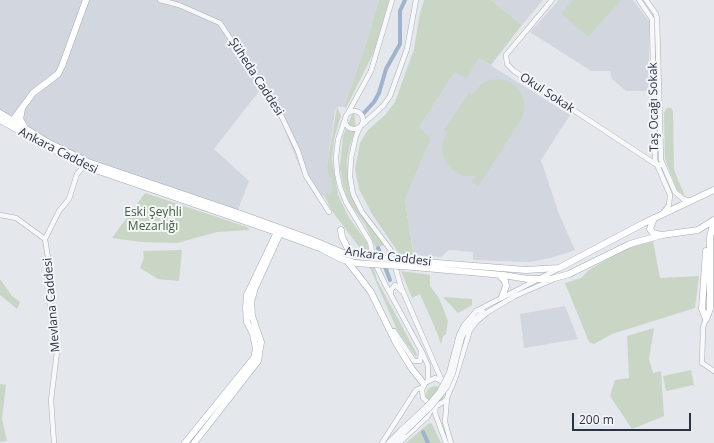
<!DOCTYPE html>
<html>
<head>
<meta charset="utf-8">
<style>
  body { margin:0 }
  #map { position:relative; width:714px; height:443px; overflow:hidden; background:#e4e7ec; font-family:"Open Sans",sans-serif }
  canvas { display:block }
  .scale { position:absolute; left:572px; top:413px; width:119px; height:18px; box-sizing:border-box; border:2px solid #2b3445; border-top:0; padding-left:5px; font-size:12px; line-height:14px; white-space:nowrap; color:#2b3445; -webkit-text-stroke:3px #f4f6f9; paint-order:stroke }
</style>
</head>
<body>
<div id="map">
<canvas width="714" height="443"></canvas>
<div class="scale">200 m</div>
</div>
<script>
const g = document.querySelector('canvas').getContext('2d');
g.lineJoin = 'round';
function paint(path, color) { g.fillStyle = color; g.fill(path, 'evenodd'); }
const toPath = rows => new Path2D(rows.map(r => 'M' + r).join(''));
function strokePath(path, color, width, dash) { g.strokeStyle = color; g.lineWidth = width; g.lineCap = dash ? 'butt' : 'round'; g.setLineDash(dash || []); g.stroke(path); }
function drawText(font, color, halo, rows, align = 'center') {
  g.font = font + ' "Open Sans",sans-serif'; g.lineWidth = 4; g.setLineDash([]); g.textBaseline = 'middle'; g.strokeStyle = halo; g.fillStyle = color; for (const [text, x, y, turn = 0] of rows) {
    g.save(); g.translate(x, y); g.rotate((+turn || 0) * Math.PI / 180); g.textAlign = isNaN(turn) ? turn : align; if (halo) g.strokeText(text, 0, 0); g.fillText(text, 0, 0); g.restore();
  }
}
paint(toPath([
  [0,0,379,0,365,47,344,107,337,107,335,112,327,166,330,177,332,177,332,191,317,199,304,178,277,111,260,90,214,149,249,181,238,210,92,162,47,140,0,110],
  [491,0,543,0,522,25],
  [559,0,633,0,649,21,649,91,626,91,612,79,610,71,591,71,530,32],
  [479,58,570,115,541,160,559,214,575,250,554,257,530,262,473,260,473,252,449,250,441,257,414,255,405,200,431,138,419,127,455,72],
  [565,306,578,339,524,348,520,314]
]), '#d2d6de');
paint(toPath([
  [379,0,389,0,374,52,346,108,344,107,365,47],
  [424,0,491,0,522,25,491,65,479,58,466,79,455,72,419,127,431,138,405,200,414,258,400,255,372,214,359,189,355,169,360,143,367,131,385,115,395,102,400,88,414,49,420,13],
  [573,0,621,0,588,37,561,13],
  [499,79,508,81,516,86,521,93,524,102,524,111,521,120,478,186,472,182,476,176,464,176,457,173,449,167,444,159,442,150,443,140,448,132,444,130,469,93,472,95,482,84,490,80],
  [337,107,341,116,334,139,332,159,338,195,348,216,367,243,377,280,417,354,416,357,398,332,363,252,332,211,324,195,332,191,332,177,329,177,327,166],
  [667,108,671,108,673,111,674,170,685,196,677,190,665,159,664,113],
  [354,110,356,129,350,145,347,159,349,190,366,221,384,245,376,248,365,225,349,202,343,185,340,168,343,136],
  [145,193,247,227,250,230,217,232,177,243,141,242,112,238],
  [653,241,660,278,699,276,695,308,612,334,594,344,589,342,565,283,581,278,589,270,629,247],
  [182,250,179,281,158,279,140,268,144,258,143,251],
  [401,271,430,275,430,286,439,298,448,321,446,334,443,336,441,345,438,335,420,294,412,298],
  [0,279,12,296,20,302,17,309,0,295],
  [443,297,472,299,472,305,458,313],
  [654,328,649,359,653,373,661,371,664,416,632,429,610,396,615,380,629,378,627,336],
  [691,370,694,385,666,391,663,376],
  [0,384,6,385,2,419,7,441,0,442],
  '426 395a9 9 0 1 1 18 0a9 9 0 1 1-18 0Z',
  [429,423,432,424,441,443,406,443]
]), '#c9d6c5');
strokePath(toPath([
  [363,114,374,102,379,93,386,69,400,44,400,11,405,0],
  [378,248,390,280],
  [423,432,428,443]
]), '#9fb4cc', 4);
const minor = toPath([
  [160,0,179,5,220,23,280,113,298,151,306,176,329,212],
  [552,0,506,55,507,64,514,71,657,165,663,165],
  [639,0,652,19,655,160,670,195,669,205,663,213],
  [646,0,656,14,657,19,661,160,675,192,683,199,690,201],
  '345 120a9 9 0 1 1 18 0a9 9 0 1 1-18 0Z',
  [348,113,371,71,392,0],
  [345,119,338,140,336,157,337,173,340,187,346,202,370,242,374,261,385,284,423,354,428,366,428,380],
  [362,125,383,106,390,96,407,49,416,0],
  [360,127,356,136,351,158,350,177,353,194,362,212,390,249,401,287,442,381],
  [0,215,16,218,45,239],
  [45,239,48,258,49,300,57,352,51,400,54,443],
  [45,239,59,211,69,199,77,174,84,166],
  [391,294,391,290,395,285,402,291],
  [706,319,703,327,702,363,714,371],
  [394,331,414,361,420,361,421,352],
  [459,335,464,325,476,311,558,269],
  [462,337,469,325,483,311],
  [448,394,445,383,435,378,425,383,422,390,423,398,430,404,438,405,445,401,447,398,455,379,470,330,477,321,488,312,515,296,552,280],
  [447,398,445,422,451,443],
  [436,405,435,413,446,443],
  [382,443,416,390,423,387],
  [388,443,401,430],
  [393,443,404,433],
  [399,443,427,417,434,405]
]);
const major = toPath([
  [22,109,20,119,25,128],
  [0,113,49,143,88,162,241,214,310,239,343,253,355,256],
  [0,120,84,166,276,232,322,249,341,259,355,263],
  [10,124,33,93,58,74,62,66,86,0],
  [654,218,650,229,653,233,661,235],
  [341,230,342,237,351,255],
  [411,261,526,270,559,268,644,223,714,190],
  [348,262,371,292,396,343,412,369,424,384],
  [414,267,503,275,528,279,551,279,569,274,630,244,662,235,698,230,714,220],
  [499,275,505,281,506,286,502,297],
  [706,319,710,309,710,237,714,221],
  [706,319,702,309,706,251],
  [185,443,254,358,256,349,253,334,247,322,246,308,247,295,278,230],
  [194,443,258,361,261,342,252,316,251,302,255,288,281,231]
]);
strokePath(minor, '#a9aeb7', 5.5);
strokePath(major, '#a3abb8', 7);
strokePath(minor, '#f7f8fa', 4.5);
strokePath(major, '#fff', 6);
const minorBridge = toPath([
  [401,430,427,406,439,392,449,373,459,335],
  [404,433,430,408,447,387,453,373,462,337]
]);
const majorBridge = toPath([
  [355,256,411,261],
  [355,263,414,267]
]);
strokePath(minorBridge, '#a9aeb7', 5.5, []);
strokePath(majorBridge, '#a3abb8', 7, []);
strokePath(minorBridge, '#f7f8fa', 4.5);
strokePath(majorBridge, '#fff', 6);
drawText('12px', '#2b3445', '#f4f6f9', [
  ["Şüheda Caddesi",256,77,57],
  ["Okul Sokak",547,93,33],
  ["Taş Ocağı Sokak",654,107,-91],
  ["Ankara Caddesi",58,151,27],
  ["Ankara Caddesi",388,257,7],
  ["Mevlana Caddesi",52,305,-95]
]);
drawText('12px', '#3f6138', '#f4f6f9', [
  ["Eski Şeyhli",153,213],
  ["Mezarlığı",153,227]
]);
</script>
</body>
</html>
